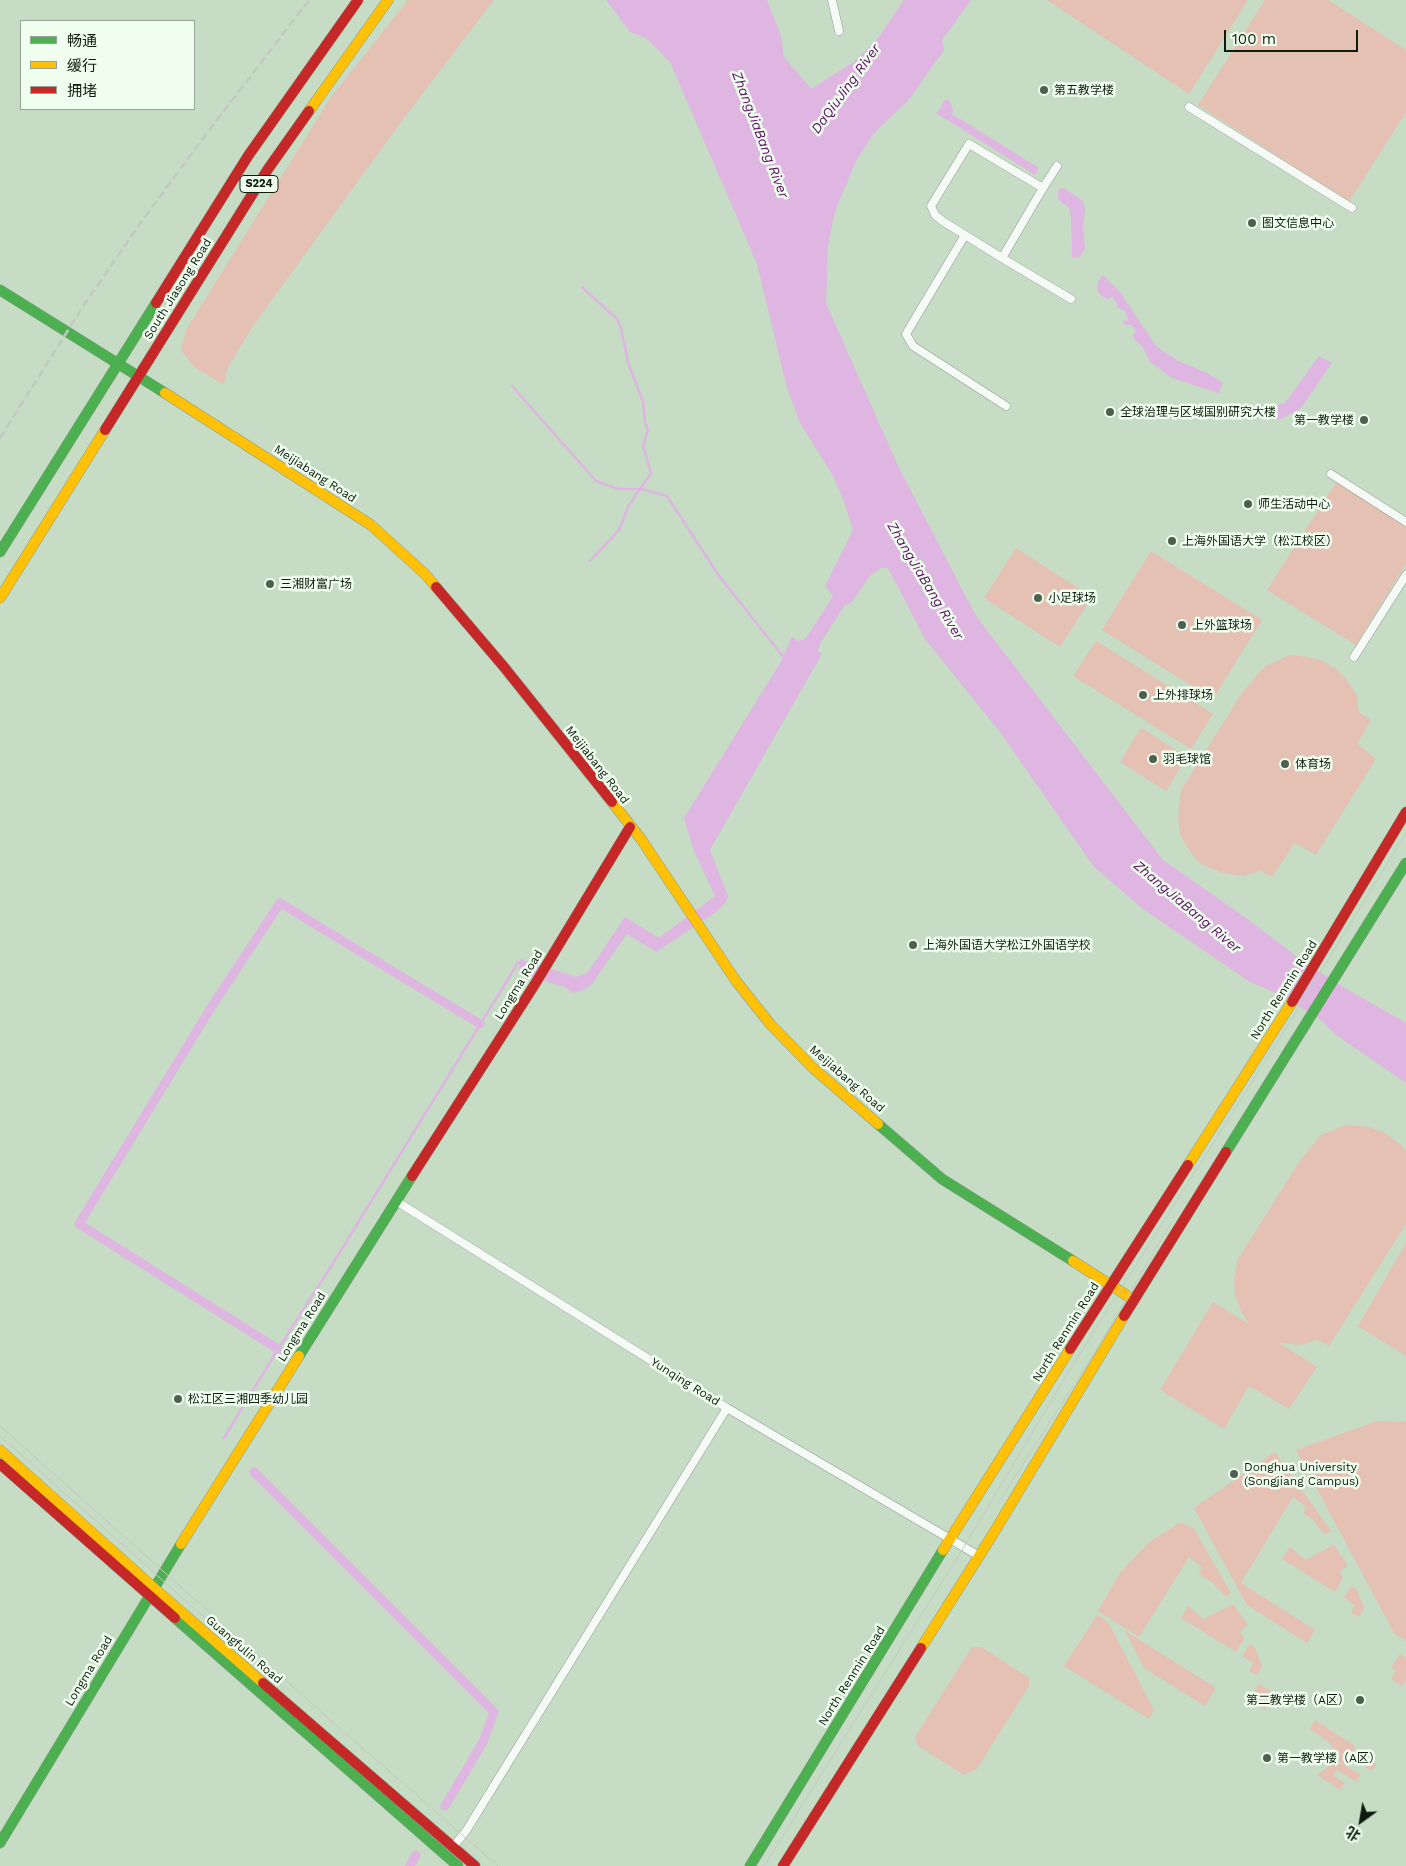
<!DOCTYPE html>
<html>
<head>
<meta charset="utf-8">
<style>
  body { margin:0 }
  #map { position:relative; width:1406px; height:1866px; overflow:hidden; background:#c6dcc5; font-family:"Work Sans","Noto Sans SC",sans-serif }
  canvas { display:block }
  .legend { position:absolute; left:20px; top:20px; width:175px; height:90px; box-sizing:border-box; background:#effeee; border:1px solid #95a494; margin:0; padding:6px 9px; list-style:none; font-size:15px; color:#0e1c0e }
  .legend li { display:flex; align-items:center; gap:10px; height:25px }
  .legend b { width:25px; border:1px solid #95a494 }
  .north { position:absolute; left:1336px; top:1796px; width:50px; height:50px; -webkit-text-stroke:4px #effeee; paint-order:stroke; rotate:212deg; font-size:14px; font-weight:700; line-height:20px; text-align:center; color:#0e1c0e }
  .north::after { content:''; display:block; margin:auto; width:18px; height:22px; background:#0e1c0e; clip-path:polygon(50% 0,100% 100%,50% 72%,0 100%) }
  .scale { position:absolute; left:1224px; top:30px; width:134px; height:22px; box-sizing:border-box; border:2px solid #0e1c0e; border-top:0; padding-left:6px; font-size:15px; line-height:18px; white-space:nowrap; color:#0e1c0e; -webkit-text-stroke:4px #effeee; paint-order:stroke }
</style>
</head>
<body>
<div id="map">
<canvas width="1406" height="1866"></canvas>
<ul class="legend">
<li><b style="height:6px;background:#4caf50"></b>畅通</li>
<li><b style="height:6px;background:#ffc107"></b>缓行</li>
<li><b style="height:6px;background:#c62828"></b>拥堵</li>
</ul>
<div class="north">北</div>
<div class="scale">100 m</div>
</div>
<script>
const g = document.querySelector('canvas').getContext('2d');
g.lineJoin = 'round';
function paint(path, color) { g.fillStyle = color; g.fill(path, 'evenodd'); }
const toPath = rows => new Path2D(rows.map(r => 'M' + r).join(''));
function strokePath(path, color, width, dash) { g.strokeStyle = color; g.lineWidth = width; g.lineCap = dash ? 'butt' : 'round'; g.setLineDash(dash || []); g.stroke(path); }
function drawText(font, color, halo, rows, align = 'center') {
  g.font = font + ' "Work Sans","Noto Sans SC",sans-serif'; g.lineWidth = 5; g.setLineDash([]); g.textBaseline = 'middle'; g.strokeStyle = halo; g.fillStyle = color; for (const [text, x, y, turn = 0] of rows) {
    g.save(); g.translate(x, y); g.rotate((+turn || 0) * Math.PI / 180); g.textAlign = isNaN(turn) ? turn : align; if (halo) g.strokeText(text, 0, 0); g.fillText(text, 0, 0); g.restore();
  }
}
paint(toPath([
  [408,0,494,0,401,122,253,326,227,369,224,385,194,367,181,350,186,330,331,97],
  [1047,0,1248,0,1189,94],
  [1265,0,1328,0,1406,50,1406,112,1349,202,1198,105],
  [1337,481,1406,524,1406,564,1356,645,1267,590],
  [1016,548,1092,597,1060,647,984,598],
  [1151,551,1262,620,1213,699,1102,630],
  [1096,641,1213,714,1191,749,1073,676],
  [1290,655,1307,657,1321,660,1336,669,1347,680,1357,696,1359,712,1371,720,1357,744,1376,759,1316,855,1295,843,1272,877,1261,871,1243,876,1222,873,1200,863,1194,857,1184,842,1180,833,1178,818,1181,790,1242,693,1265,666],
  [1141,728,1187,757,1166,791,1120,762],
  [1346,1125,1369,1127,1385,1133,1400,1144,1406,1151,1406,1224,1329,1346,1318,1340,1299,1345,1279,1343,1317,1367,1289,1409,1249,1386,1224,1429,1160,1390,1213,1302,1249,1324,1241,1311,1235,1295,1234,1279,1238,1259,1299,1162,1321,1135],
  [1406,1243,1406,1356,1358,1326],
  [1377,1421,1406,1422,1406,1641,1394,1633,1296,1450],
  [1275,1452,1331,1531,1325,1535,1312,1519,1303,1513,1306,1507,1293,1497,1241,1583,1315,1630,1307,1643,1247,1605,1194,1508],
  [1181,1522,1194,1529,1231,1593,1225,1596,1212,1582,1199,1574,1202,1567,1189,1557,1139,1637,1098,1611,1120,1573,1148,1543],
  [1334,1545,1348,1565,1340,1572,1343,1578,1335,1592,1282,1559,1290,1547,1305,1560],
  [1351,1586,1357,1590,1364,1608,1359,1617,1351,1613,1355,1605,1344,1598],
  [1233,1604,1248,1625,1240,1632,1244,1639,1236,1652,1181,1618,1188,1606,1203,1619],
  [1097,1615,1108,1622,1154,1710,1149,1719,1064,1666],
  [1125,1631,1216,1688,1205,1706,1144,1668],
  [1250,1644,1255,1648,1262,1666,1257,1675,1249,1671,1253,1663,1242,1656],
  [972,1647,981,1647,1029,1678,1029,1686,977,1769,964,1775,918,1746,915,1737],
  [1400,1654,1406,1658,1406,1680,1402,1686,1391,1679,1396,1671,1391,1668],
  [1259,1684,1275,1694,1265,1710,1249,1700],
  [1315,1720,1355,1746,1353,1750,1377,1764,1372,1771,1349,1757,1344,1764,1361,1775,1356,1782,1337,1770,1333,1775,1345,1783,1340,1790,1317,1775,1330,1765,1334,1751,1329,1742,1310,1729]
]), '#e4c1b3');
paint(toPath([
  [606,0,767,0,781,36,784,57,811,89,855,61,878,38,904,0,971,0,942,40,944,50,908,101,875,132,857,159,835,211,828,246,826,303,898,466,976,616,1163,860,1246,918,1304,962,1343,987,1406,1023,1406,1083,1336,1035,1322,1021,1283,996,1250,982,1143,909,1094,867,1000,732,925,639,888,568,881,568,870,576,851,603,845,605,820,644,818,651,822,654,710,850,728,896,726,902,716,912,656,952,627,934,592,984,583,990,573,993,564,987,519,973,520,959,576,977,588,972,625,917,659,938,715,896,694,851,684,818,779,665,792,637,798,641,803,640,808,635,833,596,825,586,853,530,844,501,832,474,800,423,787,388,757,264,670,62,646,38,630,32],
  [948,99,953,109,952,114,1039,168,1035,175,936,113,941,108,943,102],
  [1064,188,1083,201,1085,210,1083,225,1085,249,1078,258,1072,257,1071,216,1069,208,1058,199,1058,190],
  [1103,275,1120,292,1156,346,1178,361,1207,373,1223,383,1219,393,1172,378,1150,362,1142,346,1134,339,1133,335,1136,332,1132,325,1126,325,1122,321,1128,320,1125,311,1116,307,1118,305,1112,297,1107,299,1100,295,1097,290,1098,282],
  [1319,356,1332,363,1301,408,1281,419,1273,420,1261,417,1253,412,1257,404,1270,406,1285,403]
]), '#deb6e1');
strokePath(toPath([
  [582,287,617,319,621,328,628,362,643,402,645,422,648,430,643,445,651,473,629,505,619,530,590,561],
  [512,386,596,481,618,489,641,489,667,496,719,576,785,659],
  [224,1438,278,1349,327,1273,518,963,523,965]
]), '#deb6e1', 2.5);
strokePath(toPath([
  [278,1349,79,1224,212,1006,280,903,480,1024],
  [254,1472,494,1712,483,1742,445,1806],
  [410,1866,416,1855]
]), '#deb6e1', 9);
const street = toPath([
  [832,0,839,31],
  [1189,107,1352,208],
  [1043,188,1057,166],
  [965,235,906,334,913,346,1006,406],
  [1002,258,1043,188,969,144,931,206,935,215,944,222,965,235,1002,258,1071,299],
  [1331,474,1406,522],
  [1354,657,1406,575],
  [396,1201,727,1408,979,1556],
  [453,1847,466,1831,727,1408]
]);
const fast = toPath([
  [0,290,165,393],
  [0,552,156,303],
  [878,1124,942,1179,1073,1261],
  [1226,1152,1406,863],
  [299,1356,412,1176],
  [175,1618,458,1866],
  [0,1843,181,1544],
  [750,1866,943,1550]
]);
const slow = toPath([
  [309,111,388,0],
  [165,393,371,525,425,574,436,587],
  [0,598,105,430],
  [612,802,641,839,736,981,771,1025,813,1068,878,1124],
  [1188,1165,1292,1002],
  [1073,1261,1134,1300],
  [0,1450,154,1588,263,1683],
  [181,1544,299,1356],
  [943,1550,1070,1349],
  [921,1648,993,1534,1124,1316]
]);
const jam = toPath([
  [156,303,248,156,358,0],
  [105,430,268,169,309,111],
  [436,587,504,667,612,802],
  [1292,1002,1406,812],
  [412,1176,535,984,630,827],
  [1124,1316,1226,1152],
  [1070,1349,1188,1165],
  [0,1464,175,1618],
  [263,1683,475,1866],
  [783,1866,921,1648]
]);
strokePath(street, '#8b9c8b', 9);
strokePath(fast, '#8b9c8b', 11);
strokePath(slow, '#8b9c8b', 11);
strokePath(jam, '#8b9c8b', 11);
strokePath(street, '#f6faf6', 8);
strokePath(fast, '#4caf50', 10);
strokePath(slow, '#ffc107', 10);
strokePath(jam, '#c62828', 10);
strokePath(toPath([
  [0,1426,336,1725,498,1866],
  [0,1436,284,1688],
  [998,1503,1093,1355,1171,1223],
  [764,1866,964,1547,1066,1376,1293,1017,1406,833]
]), '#c3c9c2', 1);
strokePath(toPath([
  [0,438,82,308,141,222,213,125,309,0]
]), '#c3c9c2', 2.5, [8, 4]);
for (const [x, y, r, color] of [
  [1044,90,5,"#4e5f4e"],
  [1252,223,5,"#4e5f4e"],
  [1110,412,5,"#4e5f4e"],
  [1364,420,5,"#4e5f4e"],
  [1248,504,5,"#4e5f4e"],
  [1172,541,5,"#4e5f4e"],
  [270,584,5,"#4e5f4e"],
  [1038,598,5,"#4e5f4e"],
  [1182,625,5,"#4e5f4e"],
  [1143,695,5,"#4e5f4e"],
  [1153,759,5,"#4e5f4e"],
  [1285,764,5,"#4e5f4e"],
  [913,945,5,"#4e5f4e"],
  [178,1399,5,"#4e5f4e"],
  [1234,1474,5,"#4e5f4e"],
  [1360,1700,5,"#4e5f4e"],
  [1267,1758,5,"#4e5f4e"]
]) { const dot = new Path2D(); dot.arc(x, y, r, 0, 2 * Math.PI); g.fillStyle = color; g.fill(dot); strokePath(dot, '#effeee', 2); }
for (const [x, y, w] of [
  [259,184,38]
]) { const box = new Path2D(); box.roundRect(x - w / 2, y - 8.5, w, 17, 4); g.fillStyle = '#effeee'; g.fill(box); strokePath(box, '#0e1c0e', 1); }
drawText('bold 11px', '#0e1c0e', null, [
  ["S224",259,184]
]);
drawText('12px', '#0e1c0e', '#effeee', [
  ["第五教学楼",1054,90],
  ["图文信息中心",1262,223],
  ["全球治理与区域国别研究大楼",1120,412],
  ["第一教学楼",1354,420,"right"],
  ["师生活动中心",1258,504],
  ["上海外国语大学（松江校区）",1182,541],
  ["三湘财富广场",280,584],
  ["小足球场",1048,598],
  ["上外篮球场",1192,625],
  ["上外排球场",1153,695],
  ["羽毛球馆",1163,759],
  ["体育场",1295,764],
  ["上海外国语大学松江外国语学校",923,945],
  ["松江区三湘四季幼儿园",188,1399],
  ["Donghua University",1244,1467],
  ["(Songjiang Campus)",1244,1481],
  ["第二教学楼（A区）",1350,1700,"right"],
  ["第一教学楼（A区）",1277,1758]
], 'left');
drawText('12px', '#0e1c0e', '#effeee', [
  ["South Jiasong Road",178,289,-58],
  ["Meijiabang Road",315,474,33],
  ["Meijiabang Road",597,765,52],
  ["Longma Road",519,985,-58],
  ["North Renmin Road",1284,990,-58],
  ["Meijiabang Road",847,1079,41],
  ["Longma Road",302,1327,-58],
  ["North Renmin Road",1066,1332,-58],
  ["Yunqing Road",685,1382,32],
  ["Guangfulin Road",244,1650,41],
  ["Longma Road",89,1671,-59],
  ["North Renmin Road",852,1676,-58]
]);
drawText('italic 14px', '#5e0e66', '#effeee', [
  ["DaQiuJing River",846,89,-54],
  ["ZhangJiaBang River",760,135,69],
  ["ZhangJiaBang River",925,581,59],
  ["ZhangJiaBang River",1187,907,40]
]);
</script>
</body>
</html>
